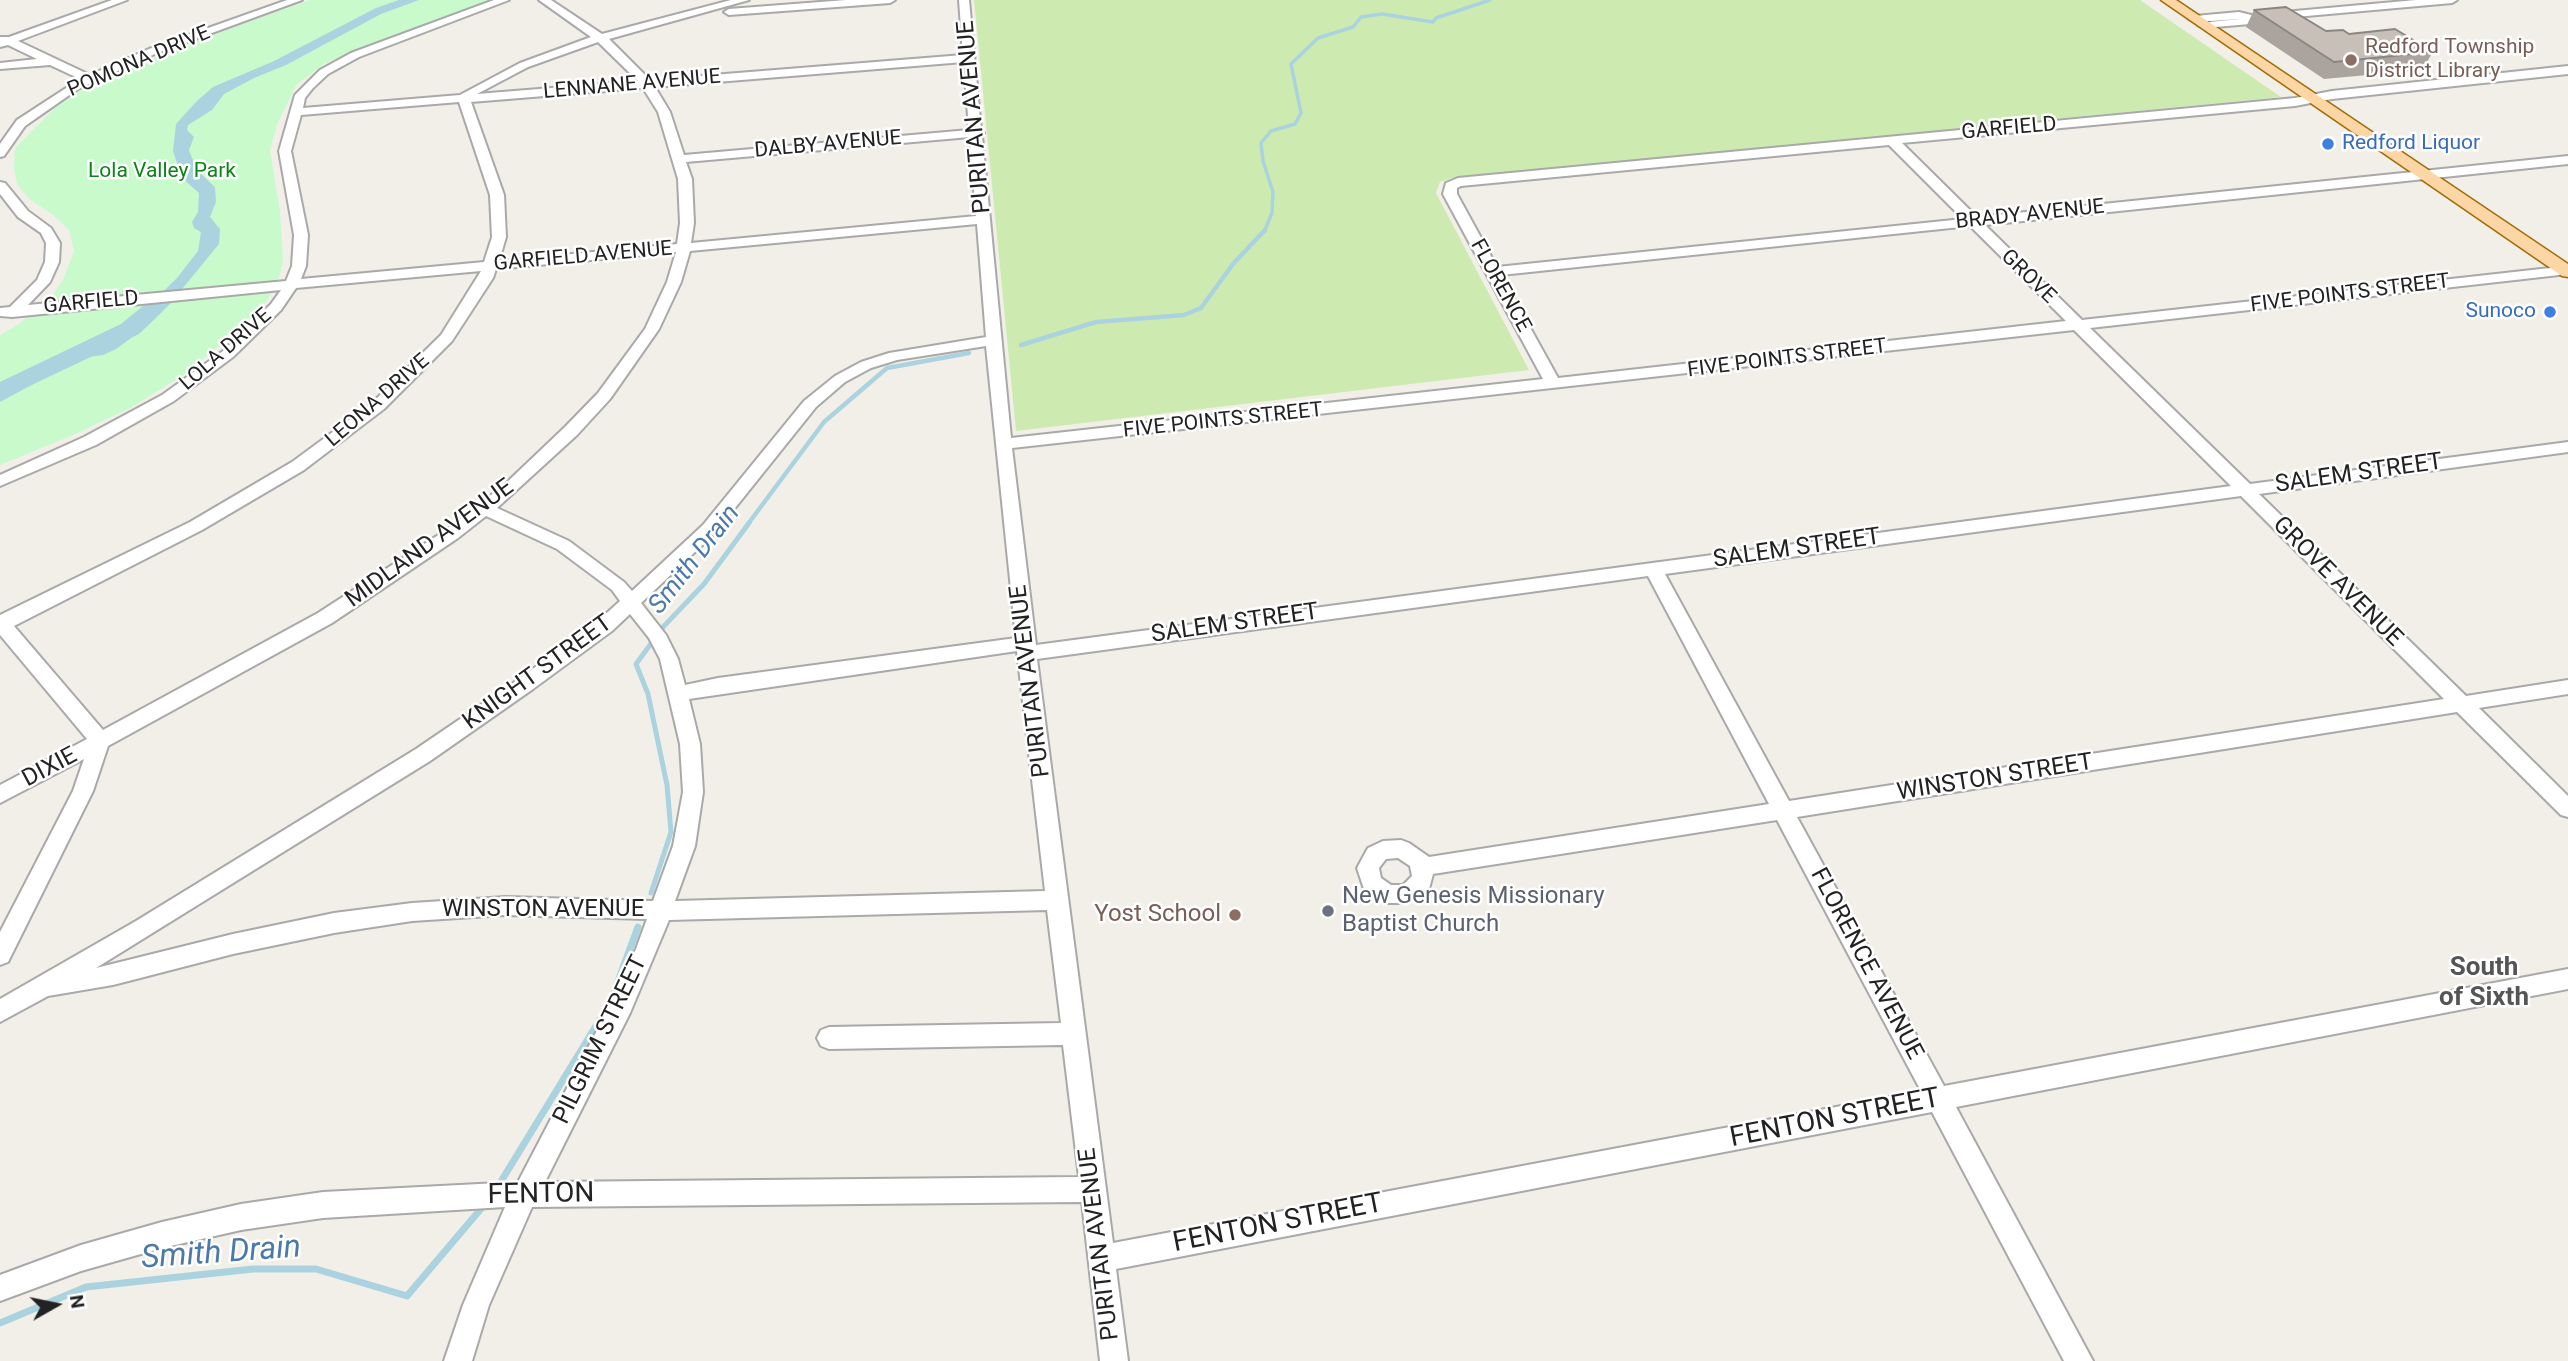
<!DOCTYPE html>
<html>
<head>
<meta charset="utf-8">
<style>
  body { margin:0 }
  #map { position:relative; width:2568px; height:1361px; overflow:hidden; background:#f2efe9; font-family:Roboto,sans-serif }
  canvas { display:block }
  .north { position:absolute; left:21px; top:1270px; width:70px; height:70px; -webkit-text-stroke:5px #fff; paint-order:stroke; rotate:81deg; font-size:19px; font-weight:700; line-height:28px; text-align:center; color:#222 }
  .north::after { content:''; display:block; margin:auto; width:24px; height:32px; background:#222; clip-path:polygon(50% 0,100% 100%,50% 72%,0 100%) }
</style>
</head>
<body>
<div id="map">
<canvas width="2568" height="1361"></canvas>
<div class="north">N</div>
</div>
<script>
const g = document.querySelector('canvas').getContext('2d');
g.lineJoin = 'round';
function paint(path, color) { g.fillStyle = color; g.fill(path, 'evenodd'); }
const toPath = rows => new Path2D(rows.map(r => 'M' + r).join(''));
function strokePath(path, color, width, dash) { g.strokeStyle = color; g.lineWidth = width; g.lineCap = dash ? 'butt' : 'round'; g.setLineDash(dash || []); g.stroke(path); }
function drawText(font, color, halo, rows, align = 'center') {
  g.font = font + ' Roboto,sans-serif'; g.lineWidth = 5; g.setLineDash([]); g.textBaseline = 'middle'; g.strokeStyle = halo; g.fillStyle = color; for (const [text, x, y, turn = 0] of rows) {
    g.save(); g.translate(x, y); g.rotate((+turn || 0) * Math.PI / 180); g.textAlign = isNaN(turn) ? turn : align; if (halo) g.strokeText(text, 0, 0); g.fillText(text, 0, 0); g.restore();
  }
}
paint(toPath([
  [974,0,2140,0,2281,97,1452,178,1440,182,1436,193,1529,370,1016,431]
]), '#cdebb0');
paint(toPath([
  [310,0,491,0,359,48,324,64,296,85,277,125,270,150,280,212,283,260,280,275,267,301,231,336,185,374,132,407,73,435,0,465,0,335,19,324,52,296,63,280,74,251,69,230,52,214,29,199,17,184,14,168,15,148,56,107,85,88,173,49]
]), '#c8facc');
paint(toPath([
  [399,0,419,0,381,14,286,65,254,78,224,94,212,110,188,125,187,130,194,137,189,150,192,158,201,174,215,187,216,202,210,217,220,229,219,244,169,305,142,330,116,349,103,355,81,358,0,402,0,389,58,357,105,344,125,329,177,278,198,251,201,232,194,228,192,222,198,212,199,193,182,178,173,151,176,124,197,101,213,87,274,61,376,8]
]), '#aad3df');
strokePath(toPath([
  [1264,232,1272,213,1273,192,1263,161,1261,143,1271,131,1295,124,1301,113,1291,64,1318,38,1353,27,1361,17,1382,14,1433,22,1436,18,1490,0]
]), '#aad3df', 3.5);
strokePath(toPath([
  [1021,345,1096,322,1184,315,1201,308,1233,264,1265,230],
  [748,524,824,422,887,368,969,353]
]), '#aad3df', 4.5);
strokePath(toPath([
  [651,893,671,832,667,785,648,694,636,664,664,626,704,584,749,523]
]), '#aad3df', 5);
strokePath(toPath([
  [497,1188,610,1003,638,927],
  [0,1323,86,1287,253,1269,316,1269,407,1296,485,1204]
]), '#aad3df', 7);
paint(toPath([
  [151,304,159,306,163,311,139,334,0,400,0,382,121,324,143,306,151,304]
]), '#aad3df');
const minor = toPath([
  [112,0,127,0,18,41,90,75,149,49,287,0,302,0,157,53,78,89,25,126,4,156,0,157,0,144,17,120,80,79,50,65,0,69,0,63,37,59,8,45,0,47,0,37,9,37,112,0],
  [494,0,509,0,359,57,328,74,313,88,305,98,303,108,460,95,520,63,591,37,539,0,551,0,602,34,731,0,749,0,609,39,650,80,963,55,959,0,969,0,981,130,984,133,982,136,1011,438,1543,379,1443,194,1446,183,1458,178,2295,98,2332,91,2568,66,2568,74,2332,99,2295,106,1902,143,1977,217,2568,156,2568,164,1985,225,2082,320,2568,266,2568,274,2090,328,2250,484,2568,442,2568,452,2259,494,2466,696,2568,680,2568,694,2479,708,2568,796,2568,817,2561,815,2457,712,1797,817,1944,1086,2568,969,2568,989,1956,1107,2093,1361,2064,1361,1932,1112,1116,1269,1128,1361,1100,1361,1082,1202,532,1207,489,1305,472,1361,444,1361,463,1305,505,1207,323,1218,241,1230,162,1248,81,1271,0,1301,0,1275,81,1245,162,1222,241,1204,323,1192,518,1182,613,1000,636,949,647,919,505,915,412,921,334,933,233,954,113,985,48,996,0,1022,0,999,136,921,416,749,519,679,598,621,620,601,612,590,557,549,486,516,458,538,332,623,108,746,93,791,8,962,0,965,0,932,73,791,84,759,0,803,0,785,87,739,0,635,0,615,190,522,292,462,372,403,441,335,481,271,296,288,281,310,233,357,174,401,96,445,0,486,0,475,84,437,162,395,223,351,271,304,281,290,12,317,0,316,0,308,10,307,37,280,45,262,46,243,41,233,18,217,0,194,0,182,5,183,28,211,51,228,60,243,59,262,50,282,28,305,286,281,292,266,294,235,279,151,295,95,320,70,351,53,494,0],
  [598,42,638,81,477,94,528,67,598,42],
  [964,62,969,130,684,155,670,112,655,87,964,62],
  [643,88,658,112,678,179,680,223,677,244,499,261,506,237,504,195,471,102,643,88],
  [459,102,490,195,492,237,484,262,301,279,306,266,308,235,291,151,301,115,459,102],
  [970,137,976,216,691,243,694,223,692,179,686,162,970,137],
  [1889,145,1963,219,1497,267,1457,194,1457,188,1461,186,1889,145],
  [977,224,986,337,889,353,861,362,835,376,804,401,703,525,632,591,624,582,569,541,497,508,577,435,610,399,659,329,681,282,690,251,977,224],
  [1970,226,2066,321,1558,378,1501,275,1970,226],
  [676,252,667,282,645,329,598,393,565,427,504,485,446,530,318,613,103,730,14,626,202,530,304,470,384,409,452,341,493,278,496,269,676,252],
  [2074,330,2231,486,1036,645,1012,448,2074,330],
  [986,346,1016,638,718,678,685,685,678,659,666,635,641,603,715,533,816,407,845,382,871,368,897,360,986,346],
  [2241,496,2444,699,1789,801,1665,574,2241,496],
  [1648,576,1769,804,1429,857,1409,843,1401,840,1383,841,1368,848,1357,868,1364,889,1387,903,1407,903,1429,889,1433,874,1777,820,1921,1091,1113,1243,1037,659,1648,576],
  [630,614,649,638,660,659,680,744,683,792,673,846,653,901,505,897,412,903,334,913,233,934,96,968,430,761,533,689,612,631,630,614],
  [1017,651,1045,891,675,901,695,846,703,792,700,744,689,699,1017,651],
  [1398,858,1410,866,1412,876,1403,885,1391,885,1381,878,1379,868,1386,859,1398,858],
  [1047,910,1061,1023,829,1027,821,1030,817,1038,821,1046,829,1049,1063,1045,1079,1177,545,1182,630,1013,669,920,1047,910],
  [846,0,895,0,890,3,729,15,724,12,729,9,846,0],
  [2416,0,2457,0,2452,3,2273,19,2267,16,2273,13,2416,0],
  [2239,12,2255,16,2256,21,2250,24,2204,28,2198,25,2200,23,2240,19,2195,22,2189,19,2195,16,2239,12]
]);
const major = toPath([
  [2161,0,2176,0,2568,264,2568,277,2562,276,2161,0]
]);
strokePath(minor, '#a9a9a9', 4);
strokePath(major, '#a06b00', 3);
paint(minor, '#fff');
paint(major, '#fcd6a4');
paint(toPath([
  [2254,10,2326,31,2349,34,2433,52,2422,70,2324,79,2246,27]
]), '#aba49e');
const building = toPath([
  [2286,7,2326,31,2343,30,2349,34,2395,29,2433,52,2334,62,2254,10,2286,7]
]);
paint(building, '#c7bfb8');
strokePath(building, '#8b8681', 2);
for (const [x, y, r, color] of [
  [2351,60,7,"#8d6e63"],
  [2328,144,7,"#3f7fe0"],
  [2550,312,7,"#3f7fe0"],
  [1328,911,7,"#6b7280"],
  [1235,915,7,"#8d6e63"]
]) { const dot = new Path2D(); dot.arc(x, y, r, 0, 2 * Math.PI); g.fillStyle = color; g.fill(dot); strokePath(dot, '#fff', 2.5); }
drawText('21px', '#785e54', '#fff', [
  ["Redford Township",2365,48],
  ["District Library",2365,72]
], 'left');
drawText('21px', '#222', '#fff', [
  ["POMONA DRIVE",139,62,-23],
  ["LENNANE AVENUE",632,85,-5],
  ["GARFIELD",2009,129,-5],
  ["DALBY AVENUE",828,145,-5],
  ["BRADY AVENUE",2030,215,-6],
  ["GARFIELD AVENUE",583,257,-5],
  ["GROVE",2028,277,44],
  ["FLORENCE",1500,286,61],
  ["FIVE POINTS STREET",2350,294,-7],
  ["GARFIELD",91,303,-5],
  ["LOLA DRIVE",226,350,-41],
  ["FIVE POINTS STREET",1787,359,-7],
  ["LEONA DRIVE",378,401,-41],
  ["FIVE POINTS STREET",1223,421,-6]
]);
drawText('21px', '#366cbe', '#fff', [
  ["Redford Liquor",2342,144],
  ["Sunoco",2536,312,"right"]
], 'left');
drawText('21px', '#0c8416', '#fff', [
  ["Lola Valley Park",162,172]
]);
drawText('24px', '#222', '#fff', [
  ["PURITAN AVENUE",975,117,-95],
  ["SALEM STREET",2359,474,-8],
  ["MIDLAND AVENUE",430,544,-36],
  ["SALEM STREET",1797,549,-8],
  ["GROVE AVENUE",2337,582,45],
  ["SALEM STREET",1235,624,-8],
  ["KNIGHT STREET",538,673,-36],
  ["PURITAN AVENUE",1031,681,-97],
  ["DIXIE",50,768,-28],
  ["WINSTON STREET",1995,778,-9],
  ["WINSTON AVENUE",543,910],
  ["FLORENCE AVENUE",1866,964,62],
  ["PILGRIM STREET",601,1040,-64],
  ["PURITAN AVENUE",1100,1244,-97]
]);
drawText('24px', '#5b616d', '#fff', [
  ["New Genesis Missionary",1342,897],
  ["Baptist Church",1342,925]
], 'left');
drawText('24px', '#785e54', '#fff', [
  ["Yost School",1221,915]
], 'right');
drawText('italic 26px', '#4a7aab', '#fff', [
  ["Smith Drain",695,560,-52]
]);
drawText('bold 26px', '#555', '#fff', [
  ["South",2484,968],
  ["of Sixth",2484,998]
]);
drawText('28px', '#222', '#fff', [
  ["FENTON STREET",1835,1119,-11],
  ["FENTON",541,1195,-1],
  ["FENTON STREET",1278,1224,-11]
]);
drawText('italic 32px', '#4a7aab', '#fff', [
  ["Smith Drain",221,1254,-4]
]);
</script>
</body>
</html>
